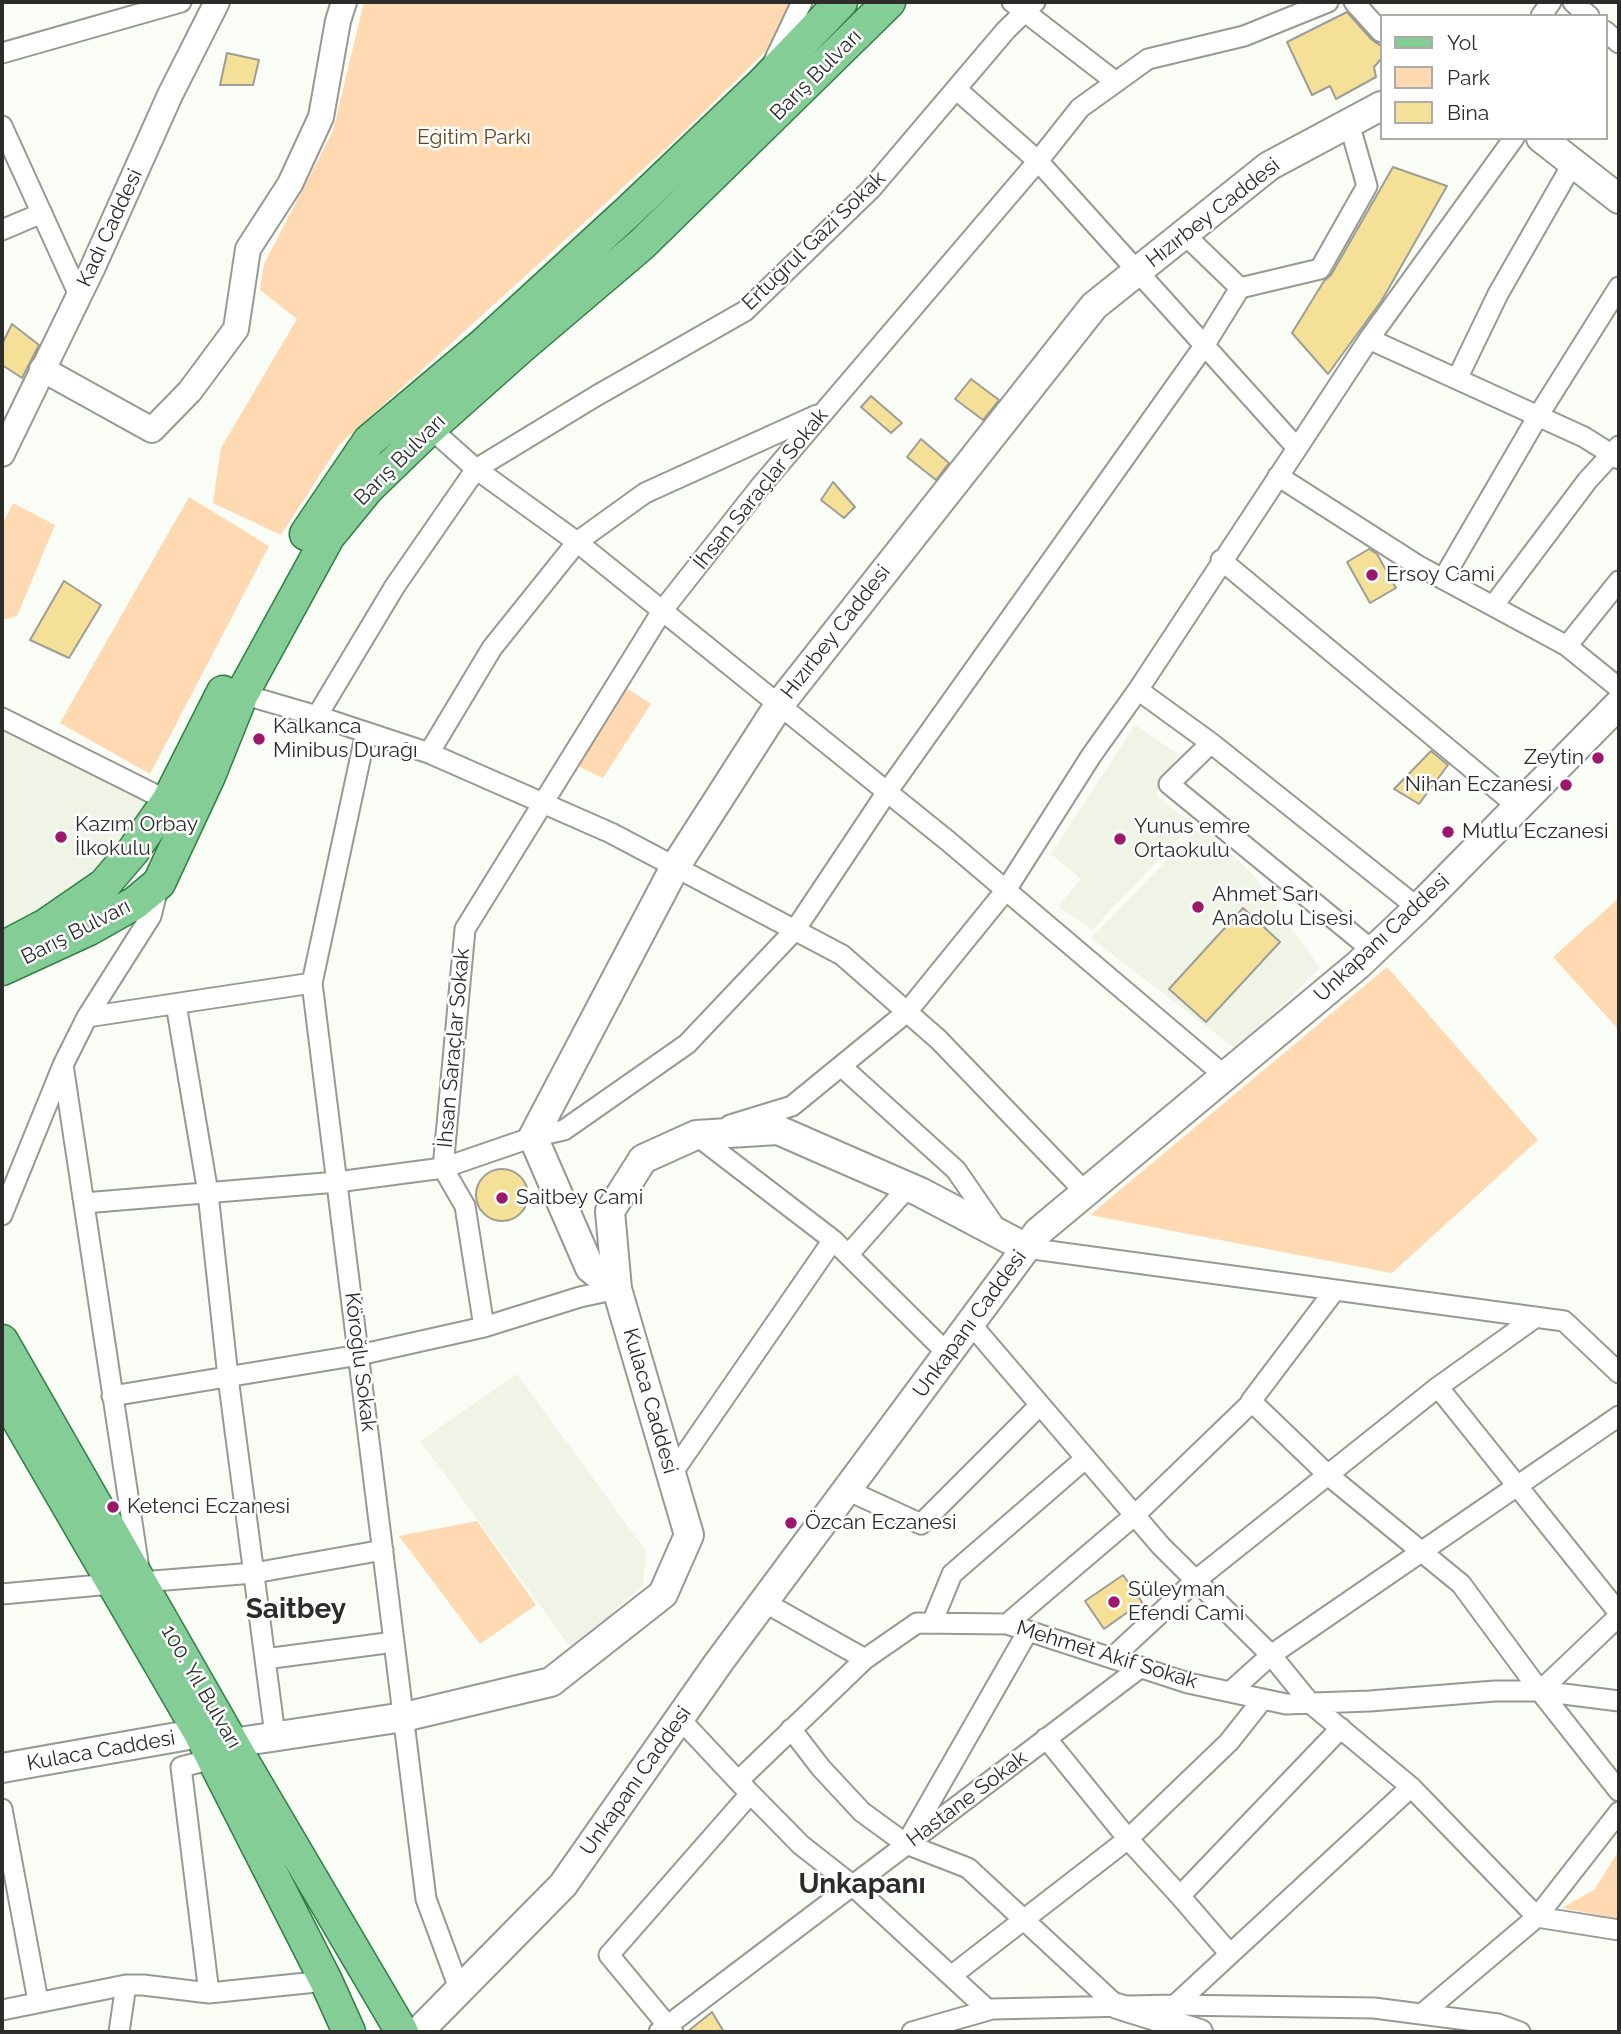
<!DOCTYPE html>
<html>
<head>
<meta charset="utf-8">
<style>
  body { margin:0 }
  #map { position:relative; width:1621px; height:2034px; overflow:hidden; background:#fafcf6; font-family:Raleway,sans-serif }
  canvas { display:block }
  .frame { position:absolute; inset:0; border:4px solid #2c2d2b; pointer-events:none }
  .legend { position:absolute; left:1380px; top:14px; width:228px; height:126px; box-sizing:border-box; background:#fff; border:2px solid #ababaa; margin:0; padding:9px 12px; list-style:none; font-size:21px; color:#2c2d2b }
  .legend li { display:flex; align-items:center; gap:14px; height:35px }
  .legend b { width:35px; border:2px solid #ababaa }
</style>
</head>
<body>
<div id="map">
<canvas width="1621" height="2034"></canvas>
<div class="frame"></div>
<ul class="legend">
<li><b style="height:9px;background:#84cd97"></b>Yol</li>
<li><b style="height:19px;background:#fed9b2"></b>Park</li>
<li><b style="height:19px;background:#f4e096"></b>Bina</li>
</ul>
</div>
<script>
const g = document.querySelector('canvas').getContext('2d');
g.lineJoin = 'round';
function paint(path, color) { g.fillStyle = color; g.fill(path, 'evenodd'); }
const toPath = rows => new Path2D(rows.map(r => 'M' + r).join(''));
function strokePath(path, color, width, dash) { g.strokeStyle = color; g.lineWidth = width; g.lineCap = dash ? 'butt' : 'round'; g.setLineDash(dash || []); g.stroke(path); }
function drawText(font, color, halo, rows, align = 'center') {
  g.font = font + ' Raleway,sans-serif'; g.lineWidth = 5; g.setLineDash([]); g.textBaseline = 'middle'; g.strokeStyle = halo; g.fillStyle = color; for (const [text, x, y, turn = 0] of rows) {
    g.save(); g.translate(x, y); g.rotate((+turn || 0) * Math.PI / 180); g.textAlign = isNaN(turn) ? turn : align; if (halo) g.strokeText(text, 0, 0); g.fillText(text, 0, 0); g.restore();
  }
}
paint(toPath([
  [1135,725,1178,754,1156,795,1193,824,1092,930,1058,906,1081,879,1051,854],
  [2,728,147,801,94,873,48,909,2,932],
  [1201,825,1254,876,1320,968,1236,1049,1091,938],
  [517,1374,646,1551,643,1585,572,1649,420,1441]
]), '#eff4e6');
paint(toPath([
  [364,2,816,2,674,141,339,445,281,535,213,503,221,448,297,319,260,290,264,264,333,131],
  [189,497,269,546,150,774,60,723],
  [13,503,55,525,17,616,2,620,2,526],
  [625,687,651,704,603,778,578,766],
  [1619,898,1619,1030,1553,957],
  [1387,967,1538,1140,1392,1273,1090,1215],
  [477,1521,536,1605,480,1644,399,1536],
  [1619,1850,1619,1919,1562,1908,1595,1889]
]), '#fed9b2');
const building = toPath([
  [1347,12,1372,40,1381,46,1381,59,1374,67,1376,77,1336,99,1330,86,1312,95,1287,42,1347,12],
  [227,53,259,60,253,85,220,85,227,53],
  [1393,167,1447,186,1382,300,1328,374,1292,333,1324,281,1331,275,1393,167],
  [12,324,39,345,22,378,2,365,2,344,12,324],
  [971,379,999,400,983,420,955,399,971,379],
  [871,396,902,423,891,433,861,407,871,396],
  [921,439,949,463,936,480,907,457,921,439],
  [833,482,855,507,844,518,821,500,833,482],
  [1369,549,1377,554,1396,588,1370,603,1347,562,1369,549],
  [64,581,101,605,69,658,30,640,64,581],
  [1431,751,1448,765,1419,804,1394,789,1431,751],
  [1243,908,1280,942,1206,1022,1169,989,1243,908],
  '476 1195a26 26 0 1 1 52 0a26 26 0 1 1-52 0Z',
  [1123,1575,1142,1602,1104,1629,1085,1601,1123,1575],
  [712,2012,724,2032,687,2032,712,2012]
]);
paint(building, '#f4e096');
strokePath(building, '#9f9d97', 2);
const minor = toPath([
  [1012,2,1116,82],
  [1354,2,1381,32],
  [1573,2,1589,16],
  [1541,16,1551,2],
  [1605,31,1619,43],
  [2,53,181,2],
  [774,61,802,2],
  [956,89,1038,161,1297,448],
  [2,126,79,295],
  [1514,138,1369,339,1584,437,1619,459],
  [2,230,42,213],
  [1184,234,1240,288,1320,269,1367,186,1349,123],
  [1457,379,1498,294,1573,163],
  [430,428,476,469,577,542,948,841,1225,1076],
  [1278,476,1417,565,1567,646],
  [1221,560,1517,806],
  [1443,579,1538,416,1619,287],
  [1619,581,1567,646,1619,688],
  [1493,606,1587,481,1619,446],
  [1138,690,1211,743,1418,908],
  [242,694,317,716,429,753,611,833,842,955,939,1040,1085,1192],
  [317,716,395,586,476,469,596,396,745,311,871,189,1006,30,1035,2],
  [2,718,168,801],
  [366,732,312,983,426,1899,460,1991],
  [1211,743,1169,784,1372,950],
  [429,753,492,648,577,542,645,493,817,415],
  [176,1004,208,1193,228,1377,275,1735],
  [87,1017,312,983],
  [63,1065,141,1582,254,1573,383,1550],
  [841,1066,956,1170,998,1231],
  [730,1125,792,1106,907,1012,1006,890,1091,756,1138,690,1369,339],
  [696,1135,833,1240],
  [443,1168,465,929,662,611,759,488,1038,161,1080,108,1148,59,1244,36,1328,2],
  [443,1168,465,1206,484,1327],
  [84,1203,337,1182,443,1168,533,1137,564,1130,687,1044,795,930,887,792,1204,346,1240,288],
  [2,1215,63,1065,87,1017,151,916,159,884],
  [1026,1248,1564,1321,1619,1373],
  [848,1255,908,1187],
  [1335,1290,1251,1401,1328,1475,1461,1584,1540,1691,1619,1791],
  [1536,1317,1438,1387,1619,1613],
  [970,1323,1161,1546,1271,1655,1619,1416],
  [112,1396,359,1355,484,1327,580,1297,617,1289],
  [671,1475,833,1240,948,1354],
  [847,1490,921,1524,1040,1405],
  [2,1594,111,1584],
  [764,1602,865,1659],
  [932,1623,952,1574,1086,1458],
  [1007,1624,1135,1515,1252,1402],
  [1112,1658,1196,1580,1438,1387],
  [265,1659,394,1642],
  [1540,1691,1619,1616],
  [1230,1692,1271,1655,1310,1703,1411,1787,1537,1917,1619,1930],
  [680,1719,738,1781,865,1659,917,1623,1007,1624,1188,1683,1286,1704,1370,1701,1495,1691,1540,1691,1619,1701],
  [791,1729,821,1768,862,1812,906,1844,1028,1631],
  [738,1781,801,1845,852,1885,988,2010],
  [2,1809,38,2001],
  [906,1844,968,1868,1117,2006],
  [1180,1896,1128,1839,1229,1742,1263,1699],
  [1230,1954,1180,1896,1341,1728],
  [951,1976,1128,1839,1046,1738],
  [209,1993,181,1767,212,1759],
  [1175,2005,1411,1787],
  [2,2010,126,1985,143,1985,209,1993,326,1981],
  [1422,2014,1537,1917,1619,1812],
  [119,2032,126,1985],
  [659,2032,1141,1667],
  [673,2032,609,1955,750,1794],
  [912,2032,992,2009,1175,2005,1374,2008,1498,2024,1520,2032]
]);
const tertiary = toPath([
  [42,369,152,430,190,391,236,329,248,249,290,184,321,117,338,21,344,2],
  [2,454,92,269,170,95,217,2],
  [1117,2006,1200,2032]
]);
const secondary = toPath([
  [1541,138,1619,199],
  [617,1289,590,1268,533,1137,675,867,779,705,1094,306,1269,166,1381,106],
  [232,1743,404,1717,551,1682,663,1594,689,1535,617,1289,610,1211,643,1159,696,1135,778,1130,920,1192,1026,1248],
  [2,1768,200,1733],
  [418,2032,563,1885,719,1662,1038,1232,1358,965,1418,908,1619,704]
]);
const primary = toPath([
  [306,534,369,441,484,344,630,210,762,84,841,2],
  [6,946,46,925,104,885,133,851,168,801,223,692],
  [2,969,89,929,135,903,159,883,209,776,242,694,328,537,368,488,430,428,521,347,641,245,889,2],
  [2,1341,232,1743,402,2032],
  [2,1392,200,1733,326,1981,349,2032]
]);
strokePath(minor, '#979993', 23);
strokePath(tertiary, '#979993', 28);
strokePath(secondary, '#979993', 32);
strokePath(primary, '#307f44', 35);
strokePath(minor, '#fff', 19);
strokePath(tertiary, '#fff', 24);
strokePath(secondary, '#fff', 28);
strokePath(primary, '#84cd97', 32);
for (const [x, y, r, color] of [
  [1372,575,7,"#9b186c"],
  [259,739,7,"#9b186c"],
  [1598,758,7,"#9b186c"],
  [1566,785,7,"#9b186c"],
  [1448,832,7,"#9b186c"],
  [61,837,7,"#9b186c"],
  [1120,839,7,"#9b186c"],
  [1198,907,7,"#9b186c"],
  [502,1198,7,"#9b186c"],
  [113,1507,7,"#9b186c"],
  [791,1523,7,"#9b186c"],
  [1114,1602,7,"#9b186c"]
]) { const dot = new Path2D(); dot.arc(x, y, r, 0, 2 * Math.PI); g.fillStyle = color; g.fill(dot); strokePath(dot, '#fff', 2.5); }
drawText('21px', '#2c2d2b', '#fff', [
  ["Barış Bulvarı",816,75,-45],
  ["Hızırbey Caddesi",1213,213,-38],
  ["Kadı Caddesi",110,228,-65],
  ["Ertuğrul Gazi Sokak",814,241,-44],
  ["Barış Bulvarı",400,460,-45],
  ["İhsan Saraçlar Sokak",761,489,-51],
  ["Hızırbey Caddesi",836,632,-52],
  ["Barış Bulvarı",76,932,-27],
  ["Unkapanı Caddesi",1382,938,-43],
  ["İhsan Saraçlar Sokak",454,1048,-85],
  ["Unkapanı Caddesi",970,1324,-54],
  ["Köroğlu Sokak",360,1362,83],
  ["Kulaca Caddesi",650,1401,74],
  ["Mehmet Akif Sokak",1107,1655,17],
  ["100. Yıl Bulvarı",201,1687,60],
  ["Kulaca Caddesi",101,1751,-10],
  ["Unkapanı Caddesi",636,1781,-55],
  ["Hastane Sokak",967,1799,-37]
]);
drawText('21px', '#68451a', '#fff', [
  ["Eğitim Parkı",474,138]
]);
drawText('21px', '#2c2d2b', '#fff', [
  ["Ersoy Cami",1386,575],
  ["Kalkanca",273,727],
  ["Minibus Durağı",273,751],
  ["Zeytin",1584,758,"right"],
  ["Nihan Eczanesi",1552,785,"right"],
  ["Kazım Orbay",75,825],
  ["İlkokulu",75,849],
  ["Yunus emre",1134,827],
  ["Ortaokulu",1134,851],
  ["Mutlu Eczanesi",1462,832],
  ["Ahmet Sarı",1212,895],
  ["Anadolu Lisesi",1212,919],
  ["Saitbey Cami",516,1198],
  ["Ketenci Eczanesi",127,1507],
  ["Özcan Eczanesi",805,1523],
  ["Süleyman",1128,1590],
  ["Efendi Cami",1128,1614]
], 'left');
drawText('bold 28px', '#2c2d2b', '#fff', [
  ["Saitbey",296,1610],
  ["Unkapanı",862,1885]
]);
</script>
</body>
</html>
